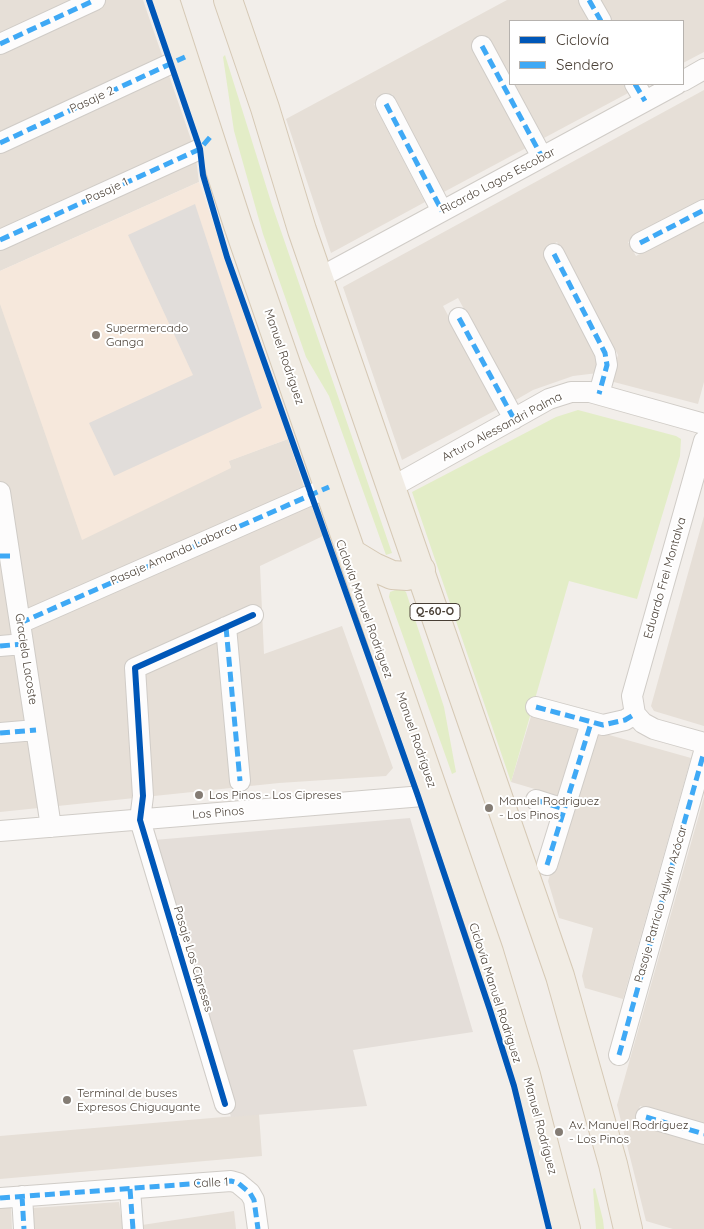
<!DOCTYPE html>
<html>
<head>
<meta charset="utf-8">
<style>
  body { margin:0 }
  #map { position:relative; width:704px; height:1229px; overflow:hidden; background:#f2eeea; font-family:Quicksand,sans-serif }
  canvas { display:block }
  .legend { position:absolute; left:509px; top:20px; width:175px; height:65px; box-sizing:border-box; background:#fff; border:1px solid #b6b2ae; margin:0; padding:6px 9px; list-style:none; font-size:15px; color:#493f35 }
  .legend li { display:flex; align-items:center; gap:10px; height:25px }
  .legend b { width:25px; border:1px solid #b6b2ae }
</style>
</head>
<body>
<div id="map">
<canvas width="704" height="1229"></canvas>
<ul class="legend">
<li><b style="height:6px;background:#0057b8"></b>Ciclovía</li>
<li><b style="height:6px;background:#3fa9f5"></b>Sendero</li>
</ul>
</div>
<script>
const g = document.querySelector('canvas').getContext('2d');
g.lineJoin = 'round';
function paint(path, color) { g.fillStyle = color; g.fill(path, 'evenodd'); }
const toPath = rows => new Path2D(rows.map(r => 'M' + r).join(''));
function strokePath(path, color, width, dash) { g.strokeStyle = color; g.lineWidth = width; g.lineCap = dash ? 'butt' : 'round'; g.setLineDash(dash || []); g.stroke(path); }
function drawText(font, color, halo, rows, align = 'center') {
  g.font = font + ' Quicksand,sans-serif'; g.lineWidth = 4; g.setLineDash([]); g.textBaseline = 'middle'; g.strokeStyle = halo; g.fillStyle = color; for (const [text, x, y, turn = 0] of rows) {
    g.save(); g.translate(x, y); g.rotate((+turn || 0) * Math.PI / 180); g.textAlign = isNaN(turn) ? turn : align; if (halo) g.strokeText(text, 0, 0); g.fillText(text, 0, 0); g.restore();
  }
}
paint(toPath([
  [0,0,143,0,195,151,199,182,0,271],
  [507,0,704,0,704,52,683,63,683,21,510,21,510,76,489,38,475,46,528,147,442,193,392,94,374,104,425,202,331,253,286,119],
  [514,84,645,84,544,138],
  [704,90,704,202,628,242,636,256,704,220,704,382,698,404,610,381,618,355,557,242,545,249,602,359,598,373,573,376,533,390,514,401,458,298,443,306,498,409,402,460,343,287],
  [0,301,231,467,228,461,288,439,304,487,297,489,301,498,311,504,323,536,260,566,264,654,342,626,393,768,386,776,279,783,0,812],
  [704,516,704,726,654,711,651,706],
  [532,713,583,727,562,797,511,782],
  [595,731,691,758,623,999,585,988,582,976,593,928,559,918,548,881],
  [704,797,704,1124,640,1106,634,1123,704,1142,704,1229,673,1229,646,1221,617,1105],
  [259,1114,262,1156,0,1179,0,1136],
  [119,1202,123,1229,33,1229,32,1208],
  [11,1207,12,1229,0,1229,0,1208],
  [234,1211,236,1229,143,1229,142,1225]
]), '#e6dfd7');
paint(toPath([
  [199,182,288,439,229,461,231,468,82,540,0,304,0,271]
]), '#f6e8dc');
paint(toPath([
  [410,818,473,1032,353,1050,367,1106,231,1117,154,840]
]), '#e4ded9');
paint(toPath([
  [225,55,272,205,392,553,386,555,329,396,306,357,263,234,234,131,223,57],
  [578,410,676,436,681,439,680,456,637,599,569,581,511,782,412,492,556,417],
  [401,588,406,592,444,707,456,772,452,774,389,597,390,592],
  [595,1188,603,1220,604,1229,596,1229,593,1189]
]), '#e3edc7');
paint(toPath([
  [195,204,262,408,114,476,89,423,193,375,128,235]
]), '#e1ddda');
const street = toPath([
  [589,0,601,21],
  [0,44,95,0],
  [482,46,542,157],
  [683,81,704,69],
  [635,84,645,101],
  [386,104,442,211],
  [0,143,185,57],
  [0,240,200,149,211,136],
  [640,243,704,210],
  [554,254,605,353,607,365,599,394],
  [319,278,677,84],
  [459,318,514,419],
  [704,441,632,696,635,714,643,723,654,729,704,743],
  [392,487,549,399,571,392,590,392,704,424],
  [0,492,51,827],
  [20,623,329,487],
  [226,627,240,781],
  [0,646,23,644],
  [536,707,603,725,625,720,635,714],
  [0,733,36,730],
  [536,800,564,809],
  [0,831,435,795],
  [547,865,591,723],
  [619,1055,704,752],
  [225,1104,140,820,143,796,135,668,253,615],
  [646,1117,704,1134],
  [130,1189,133,1229],
  [22,1196,24,1229],
  [0,1198,231,1181,238,1183,250,1193,254,1200,258,1229]
]);
const primary = toPath([
  [165,0,238,225,489,952,526,1075,566,1229],
  [228,0,265,108,302,230,560,976,613,1164,628,1229],
  [351,553,374,567,392,575,407,576,421,570]
]);
strokePath(street, '#d0ccc7', 22);
strokePath(primary, '#d6c9b5', 30);
strokePath(street, '#fdfcfc', 20);
strokePath(primary, '#f1ece4', 28);
strokePath(toPath([
  [589,0,601,21],
  [0,44,95,0],
  [482,46,542,157],
  [635,84,645,101],
  [386,104,442,211],
  [0,143,185,57],
  [0,240,200,149,211,136],
  [640,243,704,210],
  [554,254,605,353,607,365,599,394],
  [459,318,514,419],
  [0,556,10,556],
  [20,623,329,487],
  [226,627,240,781],
  [0,646,23,644],
  [536,707,603,725,625,720,635,714],
  [0,733,36,730],
  [536,800,564,809],
  [547,865,591,723],
  [619,1055,704,752],
  [646,1117,704,1134],
  [130,1189,133,1229],
  [22,1196,24,1229],
  [0,1198,231,1181,238,1183,250,1193,254,1200,258,1229]
]), '#3fa9f5', 5, [10, 5]);
strokePath(toPath([
  [149,0,200,149,203,175,227,257,418,796,490,1010,514,1086,549,1229],
  [225,1104,140,820,143,796,135,668,253,615]
]), '#0057b8', 6);
for (const [x, y, r, color] of [
  [96,335,5,"#847c74"],
  [199,795,5,"#847c74"],
  [489,808,5,"#847c74"],
  [67,1100,5,"#847c74"],
  [559,1132,5,"#847c74"]
]) { const dot = new Path2D(); dot.arc(x, y, r, 0, 2 * Math.PI); g.fillStyle = color; g.fill(dot); strokePath(dot, '#fff', 2); }
for (const [x, y, w] of [
  [435,612,50]
]) { const box = new Path2D(); box.roundRect(x - w / 2, y - 8.5, w, 17, 4); g.fillStyle = '#fff'; g.fill(box); strokePath(box, '#493f35', 1); }
drawText('bold 11px', '#493f35', null, [
  ["Q-60-O",435,612]
]);
drawText('12px', '#493f35', '#fff', [
  ["Pasaje 2",92,100,-25],
  ["Ricardo Lagos Escobar",498,181,-28],
  ["Pasaje 1",107,191,-25],
  ["Manuel Rodríguez",284,357,71],
  ["Arturo Alessandri Palma",502,427,-28],
  ["Pasaje Amanda Labarca",174,554,-24],
  ["Eduardo Frei Montalva",665,578,-74],
  ["Ciclovía Manuel Rodriguez",364,609,70],
  ["Graciela Lacoste",26,659,81],
  ["Manuel Rodríguez",416,740,71],
  ["Los Pinos",218,813,-5],
  ["Pasaje Patricio Aylwin Azócar",661,904,-74],
  ["Pasaje Los Cipreses",193,959,73],
  ["Ciclovía Manuel Rodriguez",495,993,72],
  ["Manuel Rodríguez",540,1126,75],
  ["Calle 1",211,1183,-3]
]);
drawText('12px', '#493f35', '#fff', [
  ["Supermercado",106,328],
  ["Ganga",106,342],
  ["Los Pinos - Los Cipreses",209,795],
  ["Manuel Rodriguez",499,801],
  ["- Los Pinos",499,815],
  ["Terminal de buses",77,1093],
  ["Expresos Chiguayante",77,1107],
  ["Av. Manuel Rodríguez",569,1125],
  ["- Los Pinos",569,1139]
], 'left');
</script>
</body>
</html>
